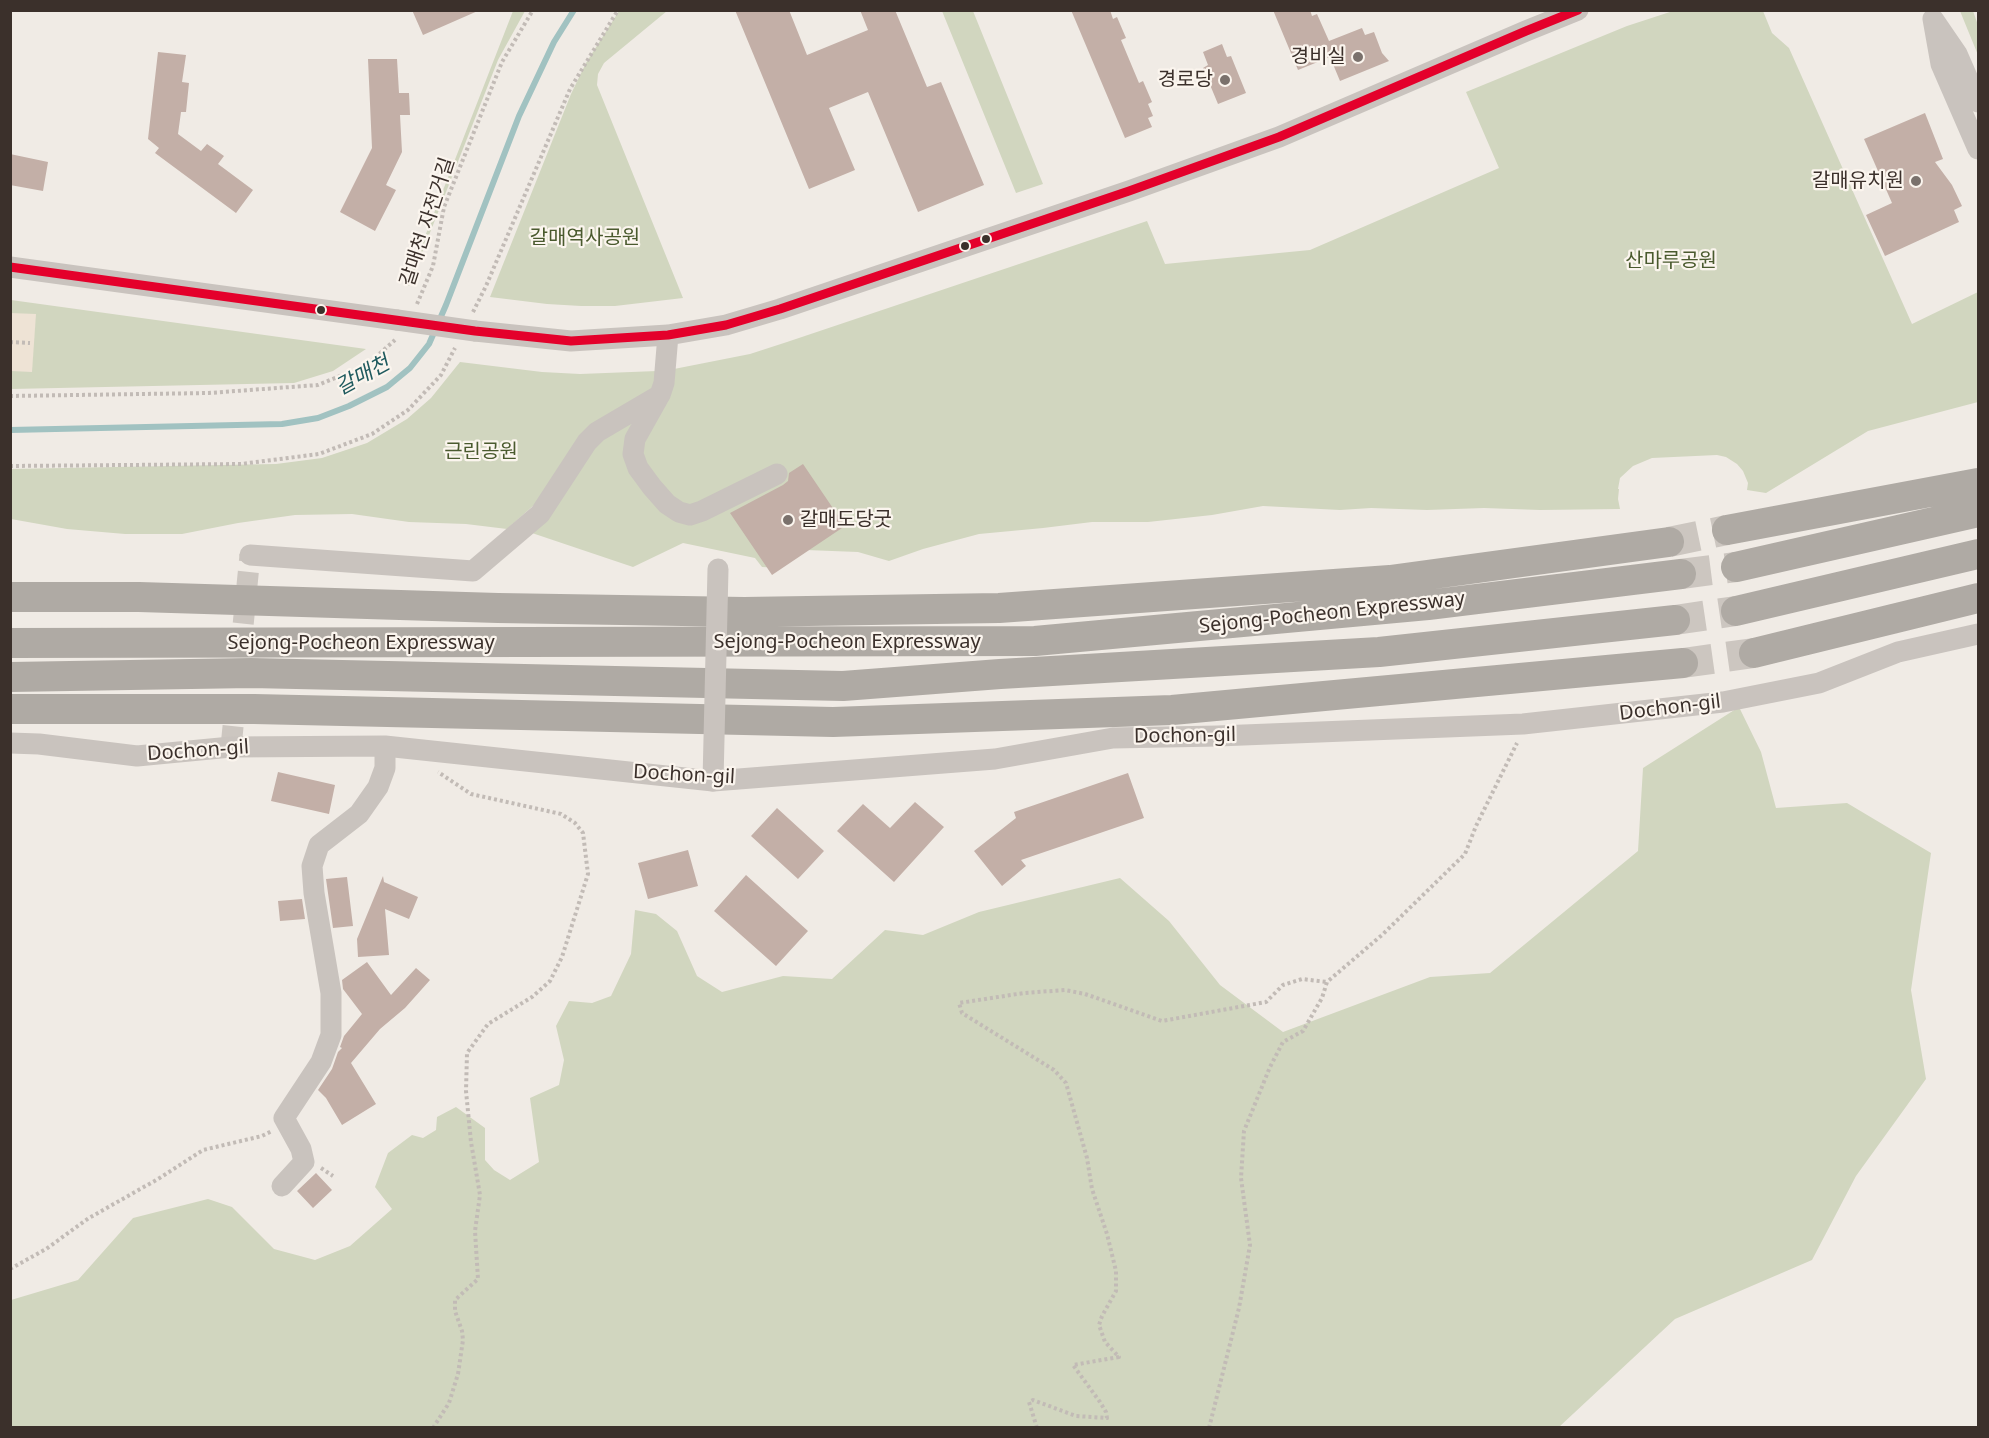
<!DOCTYPE html>
<html>
<head>
<meta charset="utf-8">
<style>
  body { margin:0 }
  #map { position:relative; width:1989px; height:1438px; overflow:hidden; background:#f0ebe5; font-family:"Noto Sans",sans-serif }
  canvas { display:block }
  .frame { position:absolute; inset:0; border:12px solid #3b302b; pointer-events:none }
</style>
</head>
<body>
<div id="map">
<canvas width="1989" height="1438"></canvas>
<div class="frame"></div>
</div>
<script>
const g = document.querySelector('canvas').getContext('2d');
g.lineJoin = 'round';
function paint(path, color) { g.fillStyle = color; g.fill(path, 'evenodd'); }
const toPath = rows => new Path2D(rows.map(r => 'M' + r).join(''));
function strokePath(path, color, width, dash) { g.strokeStyle = color; g.lineWidth = width; g.lineCap = dash ? 'butt' : 'round'; g.setLineDash(dash || []); g.stroke(path); }
function drawText(font, color, halo, rows, align = 'center') {
  g.font = font + ' "Noto Sans","Noto Sans KR",sans-serif'; g.lineWidth = 4.5; g.setLineDash([]); g.textBaseline = 'middle'; g.strokeStyle = halo; g.fillStyle = color; for (const [text, x, y, turn = 0] of rows) {
    g.save(); g.translate(x, y); g.rotate((+turn || 0) * Math.PI / 180); g.textAlign = isNaN(turn) ? turn : align; if (halo) g.strokeText(text, 0, 0); g.fillText(text, 0, 0); g.restore();
  }
}
paint(toPath([
  [513,11,525,11,498,60,409,286,406,285],
  [619,11,667,11,604,63,598,74,597,85,683,298,615,306,581,306,547,304,490,297,571,94,586,63],
  [942,11,973,11,1043,184,1016,193],
  [1673,11,1763,11,1772,33,1789,48,1912,324,1978,292,1978,402,1868,431,1766,493,1747,490,1748,483,1743,471,1737,464,1726,457,1717,455,1652,458,1633,466,1620,478,1618,489,1619,489,1618,499,1620,509,1540,510,1484,508,1427,510,1371,508,1340,510,1263,506,1212,515,1148,522,1092,522,1043,528,979,534,923,549,889,561,858,552,806,550,780,568,762,567,755,558,683,543,633,567,532,533,549,514,593,448,605,436,630,422,632,427,627,443,627,455,631,468,658,504,671,516,683,522,694,522,774,481,778,482,775,466,697,506,686,505,676,501,659,485,645,467,639,453,640,446,645,431,670,394,674,379,674,369,750,354,787,342,1147,221,1165,264,1310,250,1499,168,1466,92,1627,26],
  [1960,11,1973,11,1978,25,1978,55],
  [11,300,366,349,333,371,294,383,11,389],
  [460,362,542,372,580,374,657,371,653,388,534,505,507,529,466,524,409,522,352,514,295,515,238,523,182,534,125,534,67,529,11,519,10,469,276,464,322,458,367,443,407,419,431,398],
  [1739,707,1761,752,1776,808,1847,803,1931,853,1911,990,1926,1079,1856,1176,1812,1260,1675,1319,1559,1427,11,1428,11,1300,78,1280,133,1218,208,1199,232,1207,274,1249,315,1260,350,1246,392,1209,375,1187,388,1153,412,1135,423,1138,436,1130,437,1117,456,1107,485,1128,485,1160,494,1170,510,1180,539,1162,530,1098,559,1085,564,1060,556,1026,569,1001,592,1003,611,996,631,954,635,910,656,914,677,931,697,976,722,992,783,976,832,979,885,930,923,935,979,912,1120,878,1169,921,1220,985,1283,1032,1430,977,1490,973,1638,851,1643,768]
]), '#d1d6bf');
paint(toPath([
  [10,313,36,314,32,372,11,371]
]), '#eee3d5');
strokePath(toPath([
  [10,430,282,424,318,418,349,406,387,387,410,368,429,344,446,305,519,116,554,42,574,10]
]), '#a1c2c1', 6);
paint(toPath([
  [412,10,480,10,423,35],
  [735,10,789,10,807,55,868,30,860,10,895,10,927,87,941,82,984,185,918,212,868,92,829,108,855,170,809,189],
  [1071,10,1110,10,1113,19,1117,17,1126,38,1121,40,1139,83,1143,81,1152,102,1148,104,1153,116,1148,118,1152,127,1125,138],
  [1273,10,1310,10,1312,16,1317,14,1329,41,1362,28,1365,35,1374,32,1382,53,1389,61,1340,81,1330,57,1298,70],
  [1222,44,1227,57,1231,56,1246,93,1218,104,1203,68,1208,65,1203,52],
  [158,52,186,55,182,82,189,83,186,112,181,112,178,134,201,151,207,144,224,156,218,164,253,190,236,213,155,153,159,148,148,139],
  [368,59,397,59,399,93,409,93,410,115,400,115,402,152,386,185,396,190,375,231,340,212,372,148],
  [1925,113,1943,159,1935,162,1952,185,1962,206,1954,210,1959,222,1885,256,1866,215,1892,203,1864,139],
  [10,154,48,162,43,191,10,185],
  [803,464,845,526,772,575,730,513,783,485,788,481,789,473],
  [278,772,335,785,329,814,271,801],
  [1128,773,1144,818,1021,860,1026,866,1002,886,974,851,1016,818,1014,812],
  [915,802,944,827,894,882,837,831,863,804,890,828],
  [777,808,824,851,798,879,751,836],
  [688,850,698,886,648,899,638,863],
  [746,875,808,931,776,966,714,911],
  [383,876,384,882,418,897,409,919,385,909,389,955,358,957,357,939],
  [347,877,353,926,333,928,326,879],
  [302,899,305,919,280,921,278,901],
  [367,962,391,995,416,968,430,980,405,1008,380,1029,351,1063,376,1104,342,1125,326,1098,318,1090,332,1069,338,1052,342,1048,340,1047,344,1036,362,1014,343,989,342,980],
  [316,1173,332,1190,313,1208,297,1191]
]), '#c3afa7');
strokePath(toPath([
  [231,747,250,555]
]), '#ccc6c0', 21, [21, 10]);
strokePath(toPath([
  [1669,542,1727,530],
  [1681,574,1736,567],
  [1675,620,1736,611],
  [1683,663,1754,653]
]), '#ccc6c0', 30, [30, 15]);
strokePath(toPath([
  [417,304,433,266,444,207,502,62,533,10],
  [473,312,486,286,570,89,618,10],
  [10,342,30,343],
  [10,396,209,393,318,385,367,365,395,340],
  [10,466,241,464,319,454,372,434,408,410,441,375,455,348],
  [321,1168,333,1176],
  [10,1269,46,1249,89,1218,158,1179,203,1150,262,1136,272,1131],
  [433,1428,449,1403,458,1374,463,1340,462,1331,455,1311,455,1300,478,1279,475,1231,480,1195,471,1142,466,1091,467,1053,488,1024,532,997,550,981,562,957,588,874,583,833,575,823,561,814,471,794,438,772],
  [1037,1428,1029,1402,1033,1400,1076,1416,1107,1418,1106,1412,1100,1402,1073,1365,1119,1357,1105,1342,1099,1325,1102,1316,1116,1291,1116,1271,1107,1234,1092,1189,1087,1158,1066,1083,1054,1070,962,1013,959,1003,1024,993,1065,990,1085,994,1162,1021,1266,1002,1283,985,1302,979,1327,982],
  [1209,1428,1239,1308,1250,1245,1241,1178,1244,1131,1270,1067,1283,1042,1303,1031,1322,998,1327,982,1382,935,1465,854,1476,826,1517,743]
]), '#c2bbb6', 4, [3, 3]);
strokePath(toPath([
  [1978,102,1957,54,1933,19,1941,64,1978,149],
  [10,267,397,320],
  [475,331,571,341,668,335,726,325,780,309,1129,191,1279,137,1526,31,1578,10],
  [658,398,635,439,633,454,638,468,652,487,667,504,679,512,690,515,702,511,777,474],
  [250,555,473,571,540,514,587,442,597,432,660,395,664,383,668,335],
  [10,743,39,744,137,756,231,747,385,746,713,781,995,759,1113,738,1218,736,1523,724,1723,702,1819,683,1898,652,1978,634],
  [282,1186,304,1162,301,1149,284,1118,321,1062,331,1035,331,993,314,893,312,866,319,845,359,814,378,787,385,768,385,746]
]), '#c9c3be', 21);
strokePath(toPath([
  [1727,530,1978,483],
  [1736,567,1978,512],
  [10,597,139,597,498,608,744,612,999,608,1390,580,1669,542],
  [1736,611,1978,554],
  [10,643,1035,641,1428,605,1681,574],
  [1754,653,1978,598],
  [10,677,251,673,843,686,1000,674,1379,652,1675,620],
  [10,709,254,709,833,722,1172,710,1683,663]
]), '#afaaa4', 30);
strokePath(toPath([
  [397,320,475,331],
  [713,781,718,569]
]), '#c9c3be', 21);
strokePath(toPath([
  [10,267,475,331,571,341,668,335,726,325,780,309,1129,191,1279,137,1526,31,1578,10]
]), '#e4002b', 9);
for (const [x, y, r, color] of [
  [1358,57,6,"#7a716c"],
  [1225,80,6,"#7a716c"],
  [1916,181,6,"#7a716c"],
  [986,239,5,"#3b302b"],
  [965,246,5,"#3b302b"],
  [321,310,5,"#3b302b"],
  [788,520,6,"#7a716c"]
]) { const dot = new Path2D(); dot.arc(x, y, r, 0, 2 * Math.PI); g.fillStyle = color; g.fill(dot); strokePath(dot, '#fbf5ee', 2); }
drawText('20px', '#3b302b', '#fbf5ee', [
  ["경비실",1346,57],
  ["경로당",1213,80],
  ["갈매유치원",1904,181],
  ["갈매도당굿",800,520,"left"]
], 'right');
drawText('20px', '#3b302b', '#fbf5ee', [
  ["갈매천 자전거길",428,222,-72],
  ["Sejong-Pocheon Expressway",1332,613,-6],
  ["Sejong-Pocheon Expressway",847,642],
  ["Sejong-Pocheon Expressway",361,643],
  ["Dochon-gil",1670,708,-7],
  ["Dochon-gil",1185,736,-1],
  ["Dochon-gil",198,751,-4],
  ["Dochon-gil",684,775,3]
]);
drawText('20px', '#4a5a2e', '#fbf5ee', [
  ["갈매역사공원",585,238],
  ["산마루공원",1671,261],
  ["근린공원",481,452]
]);
drawText('italic 21px', '#1f5a5e', '#fbf5ee', [
  ["갈매천",363,376,-29]
]);
</script>
</body>
</html>
